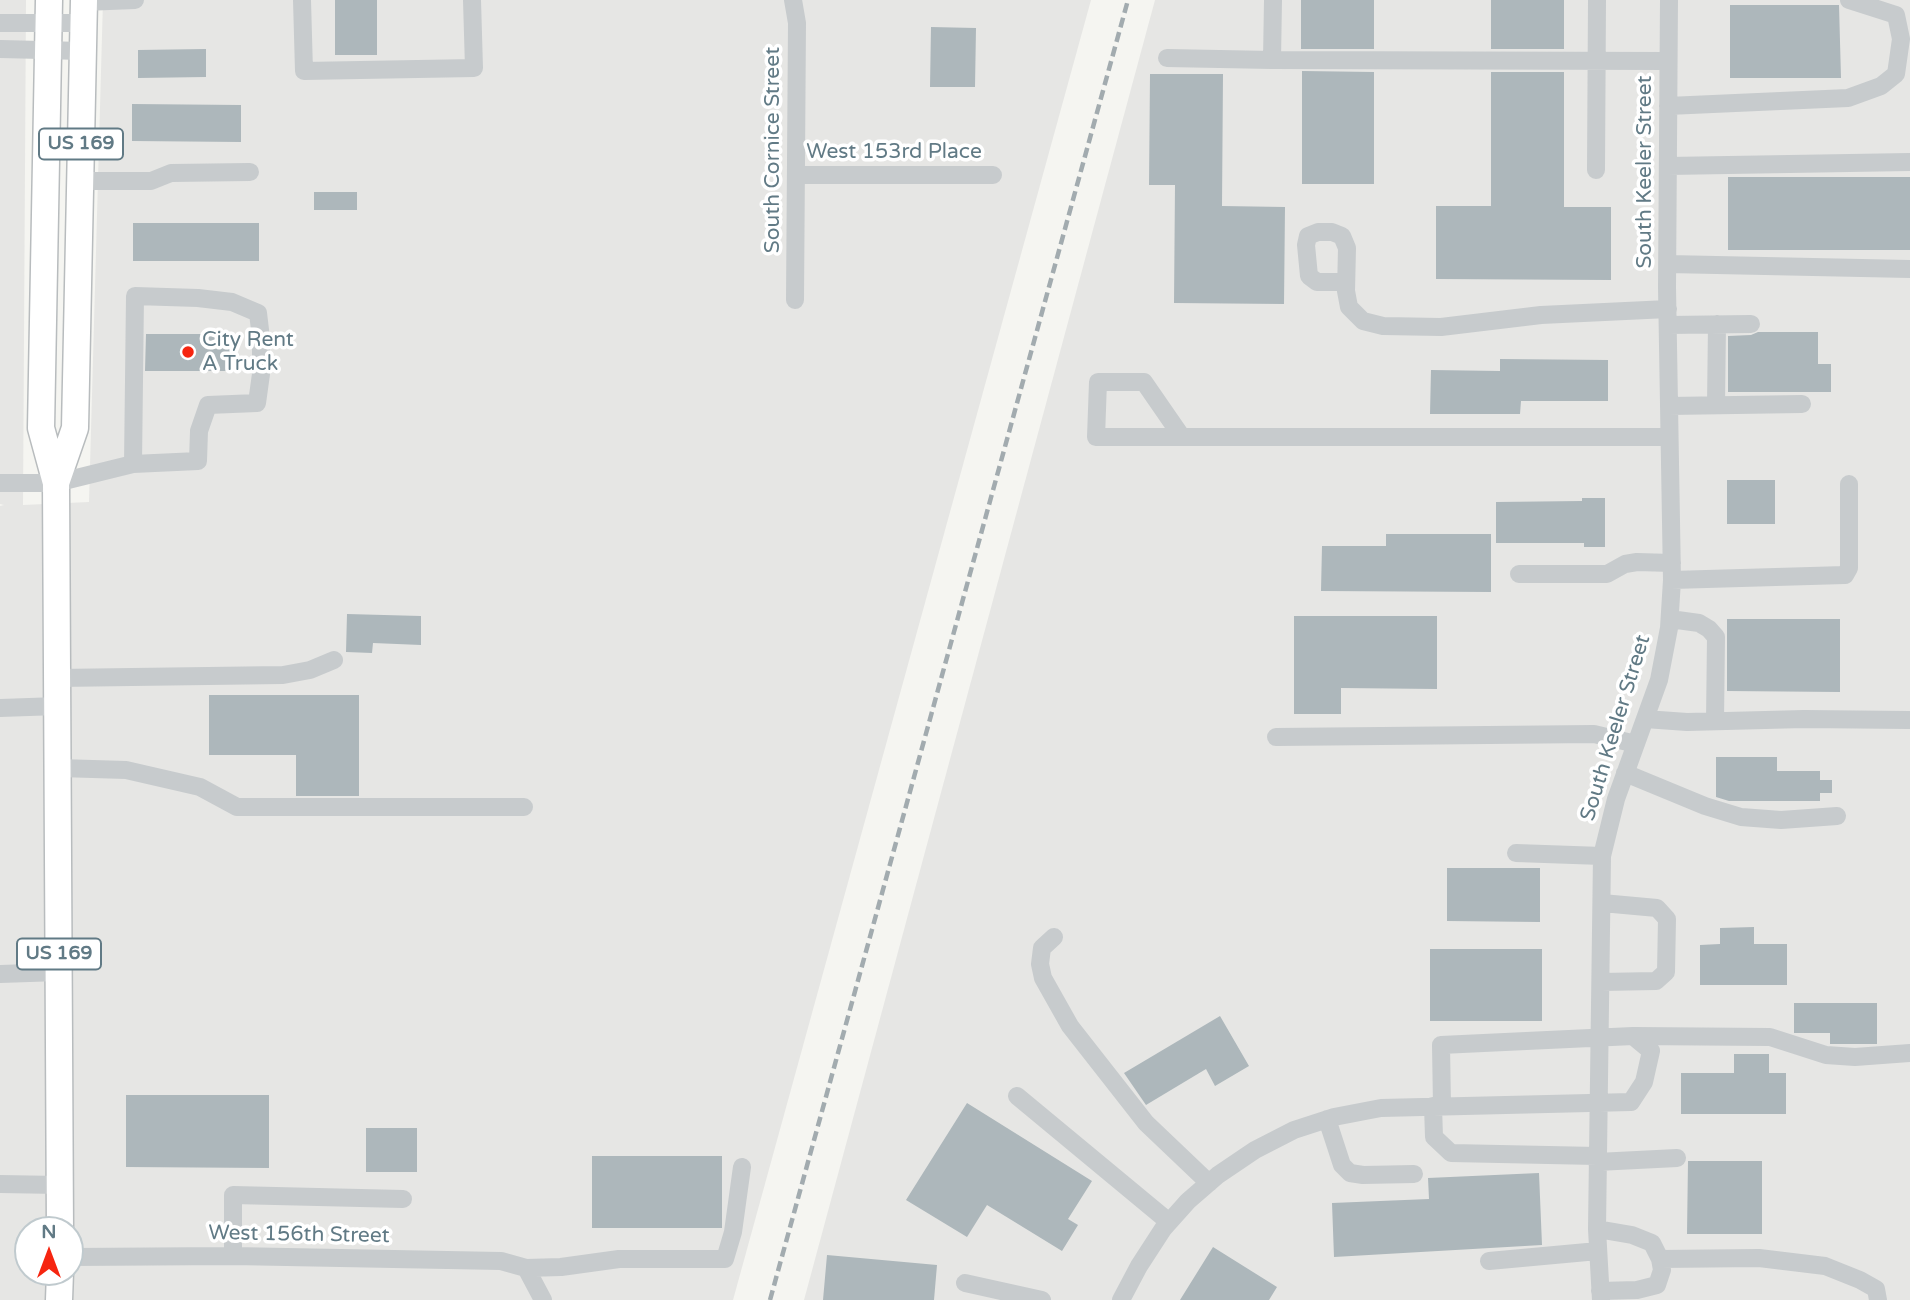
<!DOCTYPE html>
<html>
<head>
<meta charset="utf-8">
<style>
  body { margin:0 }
  #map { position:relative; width:1910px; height:1300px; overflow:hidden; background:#f5f5f1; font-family:"Varela Round",sans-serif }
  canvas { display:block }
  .north { position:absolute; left:14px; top:1216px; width:70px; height:70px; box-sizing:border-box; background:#fff; border:2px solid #c0cace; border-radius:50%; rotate:0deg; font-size:19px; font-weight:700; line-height:28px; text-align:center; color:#617a85 }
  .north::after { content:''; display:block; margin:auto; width:24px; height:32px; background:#f62510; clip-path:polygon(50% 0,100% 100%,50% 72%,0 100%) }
</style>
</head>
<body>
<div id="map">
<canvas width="1910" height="1300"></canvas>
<div class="north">N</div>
</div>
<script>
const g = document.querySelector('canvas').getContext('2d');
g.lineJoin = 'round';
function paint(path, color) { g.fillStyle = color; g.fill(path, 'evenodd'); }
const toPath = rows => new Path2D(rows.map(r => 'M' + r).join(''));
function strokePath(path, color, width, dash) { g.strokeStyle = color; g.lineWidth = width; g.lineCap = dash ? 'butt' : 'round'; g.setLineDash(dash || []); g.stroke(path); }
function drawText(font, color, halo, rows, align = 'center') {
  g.font = font + ' "Varela Round",sans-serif'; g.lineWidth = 7; g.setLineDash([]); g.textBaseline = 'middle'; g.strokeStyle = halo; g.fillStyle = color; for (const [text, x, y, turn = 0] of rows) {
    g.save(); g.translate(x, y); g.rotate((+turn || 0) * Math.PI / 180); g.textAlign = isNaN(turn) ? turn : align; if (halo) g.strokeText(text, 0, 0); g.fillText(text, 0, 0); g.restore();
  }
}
paint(toPath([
  [0,0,26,0,23,505,89,502,103,0,1091,0,733,1300,0,1300,0,506,4,505,0,504],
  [28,1230,70,1230,70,1272,28,1272],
  [1155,0,1910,0,1910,1300,804,1300]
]), '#e6e6e4');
paint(toPath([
  [335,0,377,0,377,55,335,55],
  [1301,0,1374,0,1374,49,1301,49],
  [1491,0,1564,0,1564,49,1491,49],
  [1730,5,1839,5,1841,78,1730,78],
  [931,27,976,28,975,87,930,87],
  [206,49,206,77,138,78,138,50],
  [1302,71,1374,72,1374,184,1302,184],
  [1491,72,1564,72,1564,207,1611,207,1611,280,1436,279,1436,206,1491,206],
  [1150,74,1223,74,1222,206,1285,207,1284,304,1174,303,1175,185,1149,185],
  [132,104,241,105,241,142,132,141],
  [1728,177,1910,177,1910,250,1728,250],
  [314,192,357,192,357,210,314,210],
  [133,223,259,223,259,261,133,261],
  [1758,332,1818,332,1818,364,1831,364,1831,392,1728,392,1728,336,1751,335],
  [146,334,232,334,232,371,145,371],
  [1500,359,1608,360,1608,401,1521,401,1520,414,1430,414,1431,370,1500,371],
  [1727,480,1775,480,1775,524,1727,524],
  [1582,498,1605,498,1605,547,1584,547,1584,543,1496,543,1496,502,1582,501],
  [1386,534,1491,534,1491,592,1321,591,1322,546,1386,546],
  [347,614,421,616,421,645,373,643,372,653,346,652],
  [1294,616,1437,616,1437,689,1341,688,1341,714,1294,714],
  [1727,619,1840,619,1840,692,1727,691],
  [209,695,359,695,359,796,296,796,296,755,209,755],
  [1716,757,1777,757,1777,771,1820,771,1820,780,1832,780,1832,793,1820,793,1820,801,1729,801,1716,797],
  [1447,868,1540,868,1540,922,1447,921],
  [1754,927,1754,944,1787,944,1787,985,1700,985,1700,945,1720,944,1720,928],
  [1430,949,1542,949,1542,1021,1430,1021],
  [1794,1003,1877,1003,1877,1044,1830,1044,1830,1033,1794,1033],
  [1220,1016,1249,1066,1215,1086,1206,1069,1146,1105,1124,1073],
  [1734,1054,1769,1054,1769,1073,1786,1073,1786,1114,1681,1114,1681,1073,1734,1073],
  [126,1095,269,1095,269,1168,126,1167],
  [967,1103,1092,1181,1068,1219,1078,1225,1062,1251,987,1205,967,1237,906,1200],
  [366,1128,417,1128,417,1172,366,1172],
  [592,1156,722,1156,722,1228,592,1228],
  [1688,1161,1762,1161,1762,1234,1687,1234],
  [1539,1173,1542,1245,1334,1257,1332,1203,1429,1199,1428,1178],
  [1213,1247,1277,1287,1269,1300,1180,1300],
  [827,1255,937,1265,934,1300,823,1300]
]), '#adb7bb');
const highway = toPath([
  [49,0,41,428,56,483,60,1230],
  [56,483,75,428,84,0],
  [59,1300,60,1272]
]);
strokePath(highway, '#b8bcbe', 29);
strokePath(toPath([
  [302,0,304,71,474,68,472,0],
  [793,0,797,23,795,300],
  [84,2,135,0],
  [0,23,83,23],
  [0,49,83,51],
  [1167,58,1272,60,1668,61],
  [1272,60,1273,0],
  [1668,106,1848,98,1881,86,1896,74,1901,39,1896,15,1849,0],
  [1668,166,1910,162],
  [1596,170,1597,0],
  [796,175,993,175],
  [80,181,151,181,171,173,250,172],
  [1668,264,1910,269],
  [1346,282,1317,282,1309,276,1306,245,1308,236,1318,232,1332,232,1342,236,1347,248,1346,291,1349,307,1363,321,1383,326,1441,327,1541,315,1668,309],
  [1668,325,1751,324],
  [1716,405,1717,324],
  [1669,406,1802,404],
  [1182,437,1144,382,1098,382,1096,437,1669,437],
  [0,483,56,483,133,464,135,296,198,298,232,302,258,313,261,338,261,374,257,403,208,405,199,431,198,461,133,464],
  [1519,574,1607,574,1625,564,1637,562,1672,563],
  [1672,580,1845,575,1849,568,1849,484],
  [1670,619,1699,623,1709,629,1716,637,1715,721],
  [57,678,283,675,310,670,334,660],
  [0,708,58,706],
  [1645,719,1687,722,1804,719,1909,720],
  [1276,737,1594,734,1636,744],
  [59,768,126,770,200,787,237,807,524,807],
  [1625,773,1705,806,1741,817,1781,820,1837,816],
  [1516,853,1602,856],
  [1054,937,1042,948,1040,964,1043,978,1070,1026,1146,1123,1209,1183],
  [0,974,59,972],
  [1601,982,1656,981,1666,972,1667,919,1657,908,1602,903],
  [1633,1036,1770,1037,1826,1055,1855,1057,1910,1053],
  [1017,1096,1169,1222],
  [1433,1106,1434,1137,1451,1153,1597,1156],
  [1327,1119,1342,1165,1350,1173,1363,1175,1414,1174],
  [1597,1162,1677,1158],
  [0,1184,59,1185],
  [1597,1229,1632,1235,1652,1243,1660,1259,1662,1270,1657,1285,1637,1290,1600,1291],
  [233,1256,233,1195,403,1199],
  [70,1257,233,1256,501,1261,526,1268,561,1267,619,1259,725,1259,733,1232,742,1167],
  [1660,1259,1759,1258,1825,1266,1860,1280,1876,1289,1878,1300],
  [1489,1261,1598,1251],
  [526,1268,543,1300],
  [965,1283,1042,1300],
  [1121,1300,1139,1266,1163,1229,1188,1201,1218,1175,1255,1150,1294,1130,1334,1117,1381,1108,1631,1102,1644,1082,1651,1051,1633,1036,1441,1045,1442,1106],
  [1601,1300,1597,1229,1602,856,1616,799,1659,680,1669,628,1672,580,1667,287,1669,0]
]), '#c7cbcd', 18);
strokePath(highway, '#fff', 26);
strokePath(toPath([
  [770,1300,1128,0]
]), '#a2abaf', 4.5, [10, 5]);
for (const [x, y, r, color] of [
  [188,352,7,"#f62510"]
]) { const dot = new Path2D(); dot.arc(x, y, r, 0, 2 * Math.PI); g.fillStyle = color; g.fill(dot); strokePath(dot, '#fff', 2.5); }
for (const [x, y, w] of [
  [81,144,84],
  [59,954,84]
]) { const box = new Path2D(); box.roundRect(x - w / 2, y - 15.5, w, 31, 5); g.fillStyle = '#fff'; g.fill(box); strokePath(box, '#617a85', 2); }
drawText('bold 19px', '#617a85', null, [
  ["US 169",81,144],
  ["US 169",59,954]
]);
drawText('21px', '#617a85', '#fff', [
  ["South Cornice Street",773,150,-90],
  ["West 153rd Place",894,152],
  ["South Keeler Street",1645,172,-90],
  ["South Keeler Street",1616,728,-73],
  ["West 156th Street",299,1235,1]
]);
drawText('21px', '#617a85', '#fff', [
  ["City Rent",202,340],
  ["A Truck",202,364]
], 'left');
</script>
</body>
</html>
